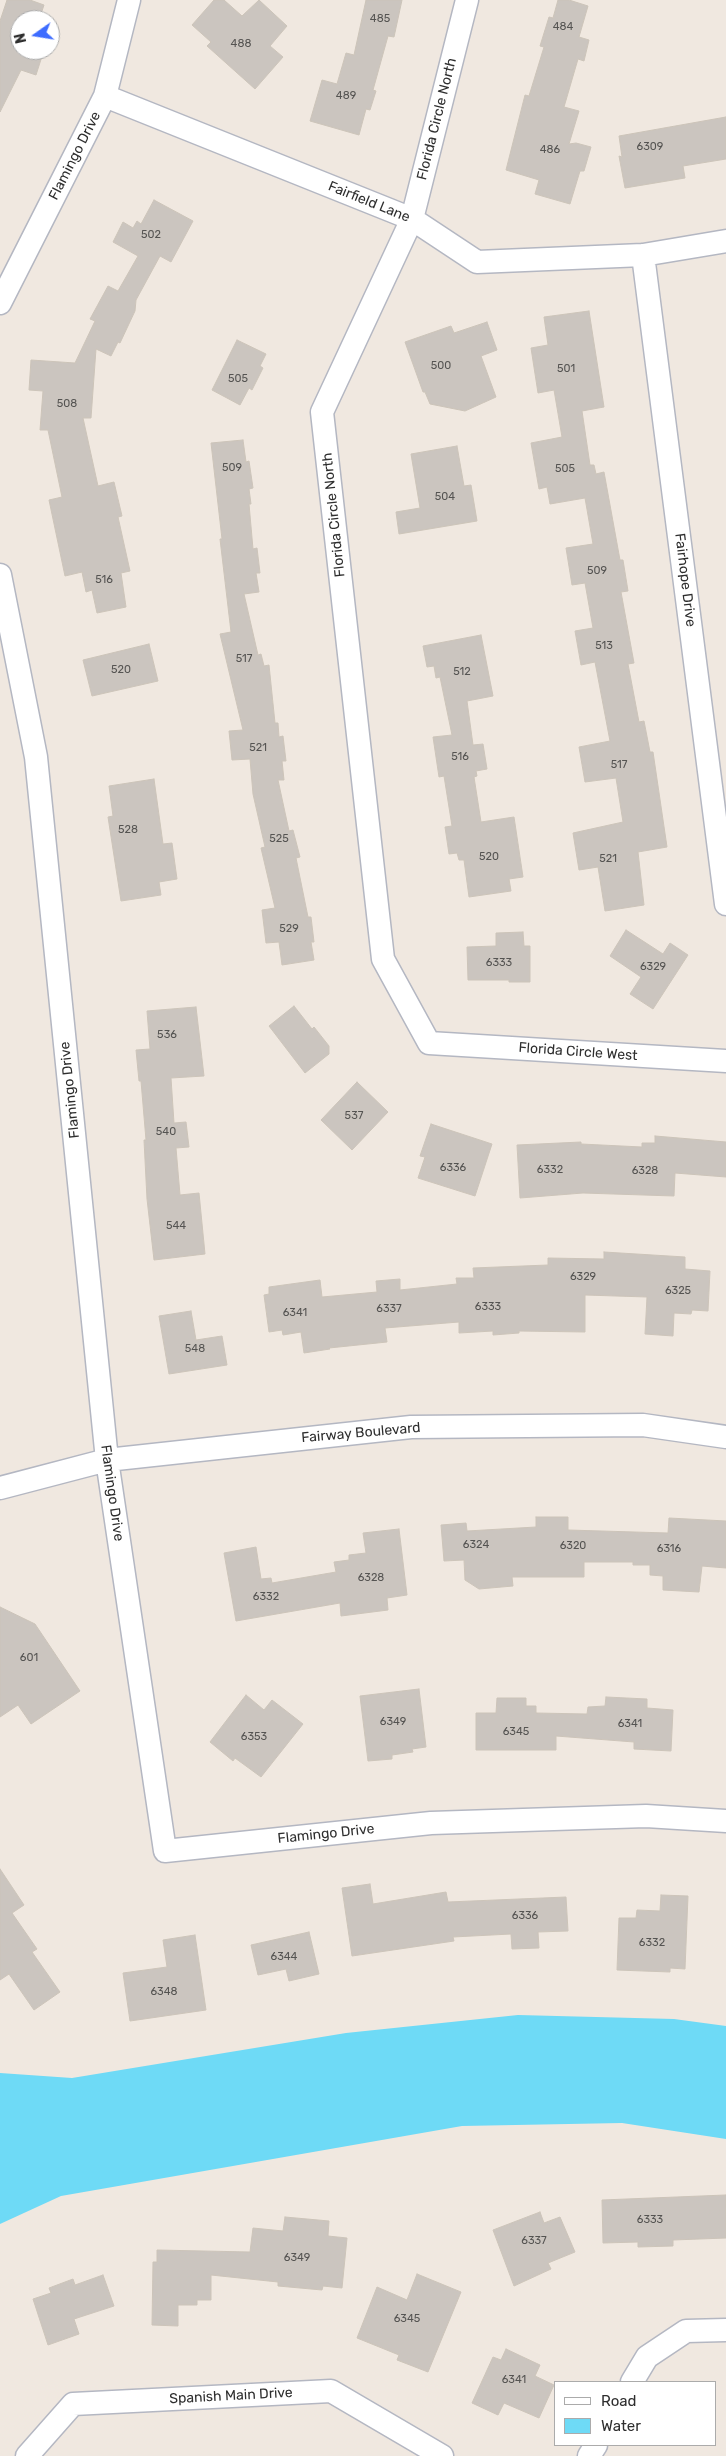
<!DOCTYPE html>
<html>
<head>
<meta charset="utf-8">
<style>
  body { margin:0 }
  #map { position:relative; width:726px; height:2456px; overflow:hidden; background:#f0e8e0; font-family:Rubik,sans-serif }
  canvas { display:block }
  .legend { position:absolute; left:554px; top:2381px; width:162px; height:65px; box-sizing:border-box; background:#fff; border:1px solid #ababab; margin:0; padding:6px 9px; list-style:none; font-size:15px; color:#2e2e2e }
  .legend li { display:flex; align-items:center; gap:10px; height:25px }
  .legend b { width:25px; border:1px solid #ababab }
  .north { position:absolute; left:10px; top:10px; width:50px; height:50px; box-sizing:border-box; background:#fff; border:1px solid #ababab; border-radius:50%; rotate:257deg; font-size:14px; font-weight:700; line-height:20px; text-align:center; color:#2e2e2e }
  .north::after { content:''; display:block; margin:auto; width:18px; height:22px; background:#3d6cff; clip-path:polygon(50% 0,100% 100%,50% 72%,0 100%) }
</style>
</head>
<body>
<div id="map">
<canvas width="726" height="2456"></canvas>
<ul class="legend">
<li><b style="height:6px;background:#fff"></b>Road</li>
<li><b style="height:14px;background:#6edaf6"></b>Water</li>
</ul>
<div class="north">N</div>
</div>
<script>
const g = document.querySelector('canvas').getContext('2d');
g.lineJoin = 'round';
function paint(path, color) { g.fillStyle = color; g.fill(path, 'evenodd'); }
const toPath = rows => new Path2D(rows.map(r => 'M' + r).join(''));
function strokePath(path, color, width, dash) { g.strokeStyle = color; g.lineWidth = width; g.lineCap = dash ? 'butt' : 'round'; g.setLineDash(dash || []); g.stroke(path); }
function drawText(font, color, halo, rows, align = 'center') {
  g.font = font + ' Rubik,sans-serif'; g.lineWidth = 5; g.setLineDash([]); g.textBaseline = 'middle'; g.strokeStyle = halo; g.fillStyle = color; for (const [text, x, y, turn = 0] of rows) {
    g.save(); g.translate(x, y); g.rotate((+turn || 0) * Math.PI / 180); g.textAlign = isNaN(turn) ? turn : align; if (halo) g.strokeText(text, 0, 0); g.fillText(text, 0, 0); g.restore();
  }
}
paint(toPath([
  [518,2015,674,2019,726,2026,726,2139,622,2123,462,2126,61,2196,0,2224,0,2073,72,2078,346,2033]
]), '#6edaf6');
const building = toPath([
  [7,0,30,0,44,5,39,20,20,20,20,50,44,50,36,75,21,70,0,112,0,21,7,0],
  [214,0,224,0,242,16,259,0,287,26,270,46,283,57,255,89,207,46,211,42,192,25,214,0],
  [366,0,402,0,394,37,388,36,373,90,376,91,370,110,366,109,359,135,310,121,322,80,337,84,346,53,354,55,366,0],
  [558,0,569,0,588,6,579,37,589,40,584,61,578,59,564,107,579,111,569,144,576,143,591,147,584,171,580,171,570,204,535,194,539,180,506,170,525,95,529,96,544,47,540,46,549,17,553,18,558,0],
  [726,117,726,159,683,166,685,178,625,188,619,156,622,157,619,136,726,117],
  [154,200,193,221,171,262,160,256,136,300,135,311,120,343,118,342,111,356,96,349,91,418,83,418,98,486,114,482,122,516,118,517,130,571,121,573,126,607,97,613,92,590,86,592,82,572,65,576,49,500,62,497,48,430,40,430,43,391,29,390,31,360,75,363,95,321,90,319,108,286,118,291,138,256,113,242,123,222,133,228,137,221,141,224,154,200],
  [589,311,604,407,582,411,590,465,594,465,596,474,604,472,620,560,623,560,628,591,621,592,634,663,628,664,639,722,644,721,650,752,653,752,667,847,638,852,644,905,605,911,598,867,579,870,573,833,623,822,616,778,585,782,579,747,610,741,595,662,581,665,575,631,593,628,585,583,572,585,566,548,593,544,585,498,550,504,547,487,539,489,531,443,562,437,554,390,538,393,531,348,548,345,544,317,589,311],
  [487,322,497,350,481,356,496,397,465,411,430,404,425,392,423,392,405,342,451,326,454,333,487,322],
  [237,340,266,354,260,366,263,368,252,390,249,388,240,405,212,390,237,340],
  [243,440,246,462,249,461,253,488,249,489,251,504,249,504,253,549,257,548,260,573,256,573,259,592,244,594,258,655,261,654,264,666,269,665,275,723,278,723,279,737,283,736,286,761,282,761,284,780,278,780,289,831,293,830,300,857,296,858,308,917,311,917,314,942,311,942,314,960,282,965,279,942,266,943,262,910,275,908,261,848,265,847,253,794,250,759,232,760,229,731,243,730,220,634,231,632,220,539,222,539,211,443,243,440],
  [457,446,464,486,471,485,477,521,399,534,396,512,420,508,411,454,457,446],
  [481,635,493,696,467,701,473,745,483,744,487,769,476,771,477,776,474,777,481,822,514,817,523,877,509,879,511,891,469,897,464,860,459,860,457,853,449,854,445,827,452,826,444,776,439,777,433,737,452,735,440,677,436,678,434,666,427,667,423,646,481,635],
  [149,644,158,681,92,696,83,660,149,644],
  [154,779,163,844,172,843,177,879,159,882,161,895,121,901,108,817,113,816,109,786,154,779],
  [626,930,663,954,670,943,688,955,653,1009,630,994,641,977,610,956,626,930],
  [523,932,524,946,530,946,530,982,509,982,509,980,468,980,467,947,496,946,496,933,523,932],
  [294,1006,312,1029,314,1027,329,1046,329,1054,305,1073,269,1026,294,1006],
  [196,1007,204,1076,171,1078,174,1123,186,1122,189,1147,176,1148,180,1195,199,1193,205,1254,154,1260,147,1199,144,1140,146,1140,141,1081,139,1081,136,1050,150,1049,147,1011,196,1007],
  [357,1082,388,1112,352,1150,321,1120,357,1082],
  [431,1124,492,1144,475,1196,418,1178,425,1157,420,1156,431,1124],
  [655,1136,726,1142,726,1177,675,1173,674,1196,583,1193,520,1198,517,1145,581,1142,581,1144,642,1147,642,1143,655,1143,655,1136],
  [604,1252,685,1257,685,1269,710,1271,708,1311,692,1310,691,1314,674,1313,673,1336,645,1334,647,1297,585,1295,585,1332,519,1331,519,1333,493,1335,493,1331,459,1333,459,1322,385,1328,387,1342,329,1348,330,1349,304,1353,301,1332,283,1335,282,1330,269,1332,264,1295,269,1294,269,1287,320,1280,322,1297,377,1292,376,1281,400,1279,400,1290,457,1284,456,1278,474,1278,473,1268,548,1265,548,1258,604,1259,604,1252],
  [191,1311,196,1340,222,1336,227,1365,169,1374,159,1316,191,1311],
  [536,1517,568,1517,568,1530,668,1533,669,1518,726,1521,726,1568,702,1566,699,1592,663,1590,663,1576,650,1575,650,1565,633,1565,633,1562,584,1562,584,1577,512,1577,513,1586,479,1589,465,1580,464,1560,444,1561,441,1525,466,1523,467,1531,536,1527,536,1517],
  [399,1529,407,1595,387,1598,388,1610,341,1616,340,1603,236,1621,224,1553,256,1547,261,1579,271,1578,272,1583,336,1572,334,1562,349,1560,349,1555,366,1553,363,1533,399,1529],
  [0,1607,35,1624,80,1691,31,1724,18,1705,0,1717,0,1607],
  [419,1689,426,1747,412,1749,413,1752,392,1755,392,1759,368,1761,360,1696,419,1689],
  [246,1695,264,1710,272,1700,303,1724,261,1777,235,1758,233,1761,210,1742,246,1695],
  [606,1697,647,1699,647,1708,673,1710,671,1751,634,1749,634,1742,556,1736,556,1750,476,1750,476,1713,496,1713,497,1698,526,1698,526,1706,536,1706,536,1713,587,1714,588,1707,605,1706,606,1697],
  [0,1869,24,1905,12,1913,37,1949,32,1952,60,1992,34,2010,9,1974,0,1980,0,1869],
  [370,1884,373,1904,446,1892,448,1902,566,1897,568,1931,538,1932,539,1948,512,1949,511,1934,453,1937,454,1941,352,1956,342,1888,370,1884],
  [661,1895,688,1896,685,1969,670,1968,670,1972,617,1970,619,1918,636,1918,637,1910,660,1911,661,1895],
  [309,1932,319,1974,289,1981,286,1969,258,1975,251,1945,309,1932],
  [195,1935,206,2010,130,2021,123,1973,167,1967,163,1940,195,1935],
  [726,2195,726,2238,673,2240,673,2246,638,2247,638,2242,603,2243,602,2200,726,2195],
  [540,2212,544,2223,560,2217,575,2252,548,2263,551,2269,514,2286,493,2230,540,2212],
  [285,2217,329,2221,328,2236,347,2238,342,2288,323,2286,322,2290,278,2286,278,2282,211,2275,211,2300,197,2300,197,2305,178,2305,178,2326,152,2325,153,2262,157,2262,157,2250,250,2252,253,2228,283,2231,285,2217],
  [417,2274,461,2292,428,2372,397,2360,399,2355,357,2338,377,2287,407,2300,417,2274],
  [103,2275,114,2306,74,2319,79,2334,48,2345,33,2299,51,2293,49,2288,73,2279,75,2285,103,2275],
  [506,2349,540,2365,535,2376,554,2385,539,2418,504,2403,498,2415,472,2403,493,2357,501,2360,506,2349]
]);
paint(building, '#cbc5bf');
strokePath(building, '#ccc4b9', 1);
const minor = toPath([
  [467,0,412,219,322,412,383,959,429,1043,726,1061],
  [105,96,412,219,477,262,643,255,726,241],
  [643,255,726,904],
  [0,303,105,96,129,0],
  [0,575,36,757,107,1460,165,1851,431,1823,646,1816,726,1821],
  [0,1488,107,1460,411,1427,643,1425,726,1437],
  [632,2382,647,2357,686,2331,726,2330],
  [27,2456,73,2404,331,2391,442,2456],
  [589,2456,596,2445]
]);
strokePath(minor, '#b4b7c2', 25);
strokePath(minor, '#fff', 22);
drawText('11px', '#555452', null, [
  ["485",380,19],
  ["484",563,27],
  ["488",241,44],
  ["489",346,96],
  ["6309",650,147],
  ["486",550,150],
  ["502",151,235],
  ["500",441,366],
  ["501",566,369],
  ["505",238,379],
  ["508",67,404],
  ["509",232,468],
  ["505",565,469],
  ["504",445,497],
  ["509",597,571],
  ["516",104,580],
  ["513",604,646],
  ["517",244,659],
  ["520",121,670],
  ["512",462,672],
  ["521",258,748],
  ["516",460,757],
  ["517",619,765],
  ["528",128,830],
  ["525",279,839],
  ["520",489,857],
  ["521",608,859],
  ["529",289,929],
  ["6333",499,963],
  ["6329",653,967],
  ["536",167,1035],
  ["537",354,1116],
  ["540",166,1132],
  ["6336",453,1168],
  ["6332",550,1170],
  ["6328",645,1171],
  ["544",176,1226],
  ["6329",583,1277],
  ["6325",678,1291],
  ["6333",488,1307],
  ["6337",389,1309],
  ["6341",295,1313],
  ["548",195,1349],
  ["6324",476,1545],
  ["6320",573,1546],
  ["6316",669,1549],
  ["6328",371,1578],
  ["6332",266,1597],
  ["601",29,1658],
  ["6349",393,1722],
  ["6341",630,1724],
  ["6345",516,1732],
  ["6353",254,1737],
  ["6336",525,1916],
  ["6332",652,1943],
  ["6344",284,1957],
  ["6348",164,1992],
  ["6333",650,2220],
  ["6337",534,2241],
  ["6349",297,2258],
  ["6345",407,2319],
  ["6341",514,2380]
]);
drawText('14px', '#2e2e2e', '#fff', [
  ["Florida Circle North",437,119,-76],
  ["Flamingo Drive",75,156,-63],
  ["Fairfield Lane",369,202,22],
  ["Florida Circle North",334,515,-96],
  ["Fairhope Drive",685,580,83],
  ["Florida Circle West",578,1052,4],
  ["Flamingo Drive",70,1090,-96],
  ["Fairway Boulevard",361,1433,-5],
  ["Flamingo Drive",112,1493,82],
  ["Flamingo Drive",326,1834,-6],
  ["Spanish Main Drive",231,2396,-3]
]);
</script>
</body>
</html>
